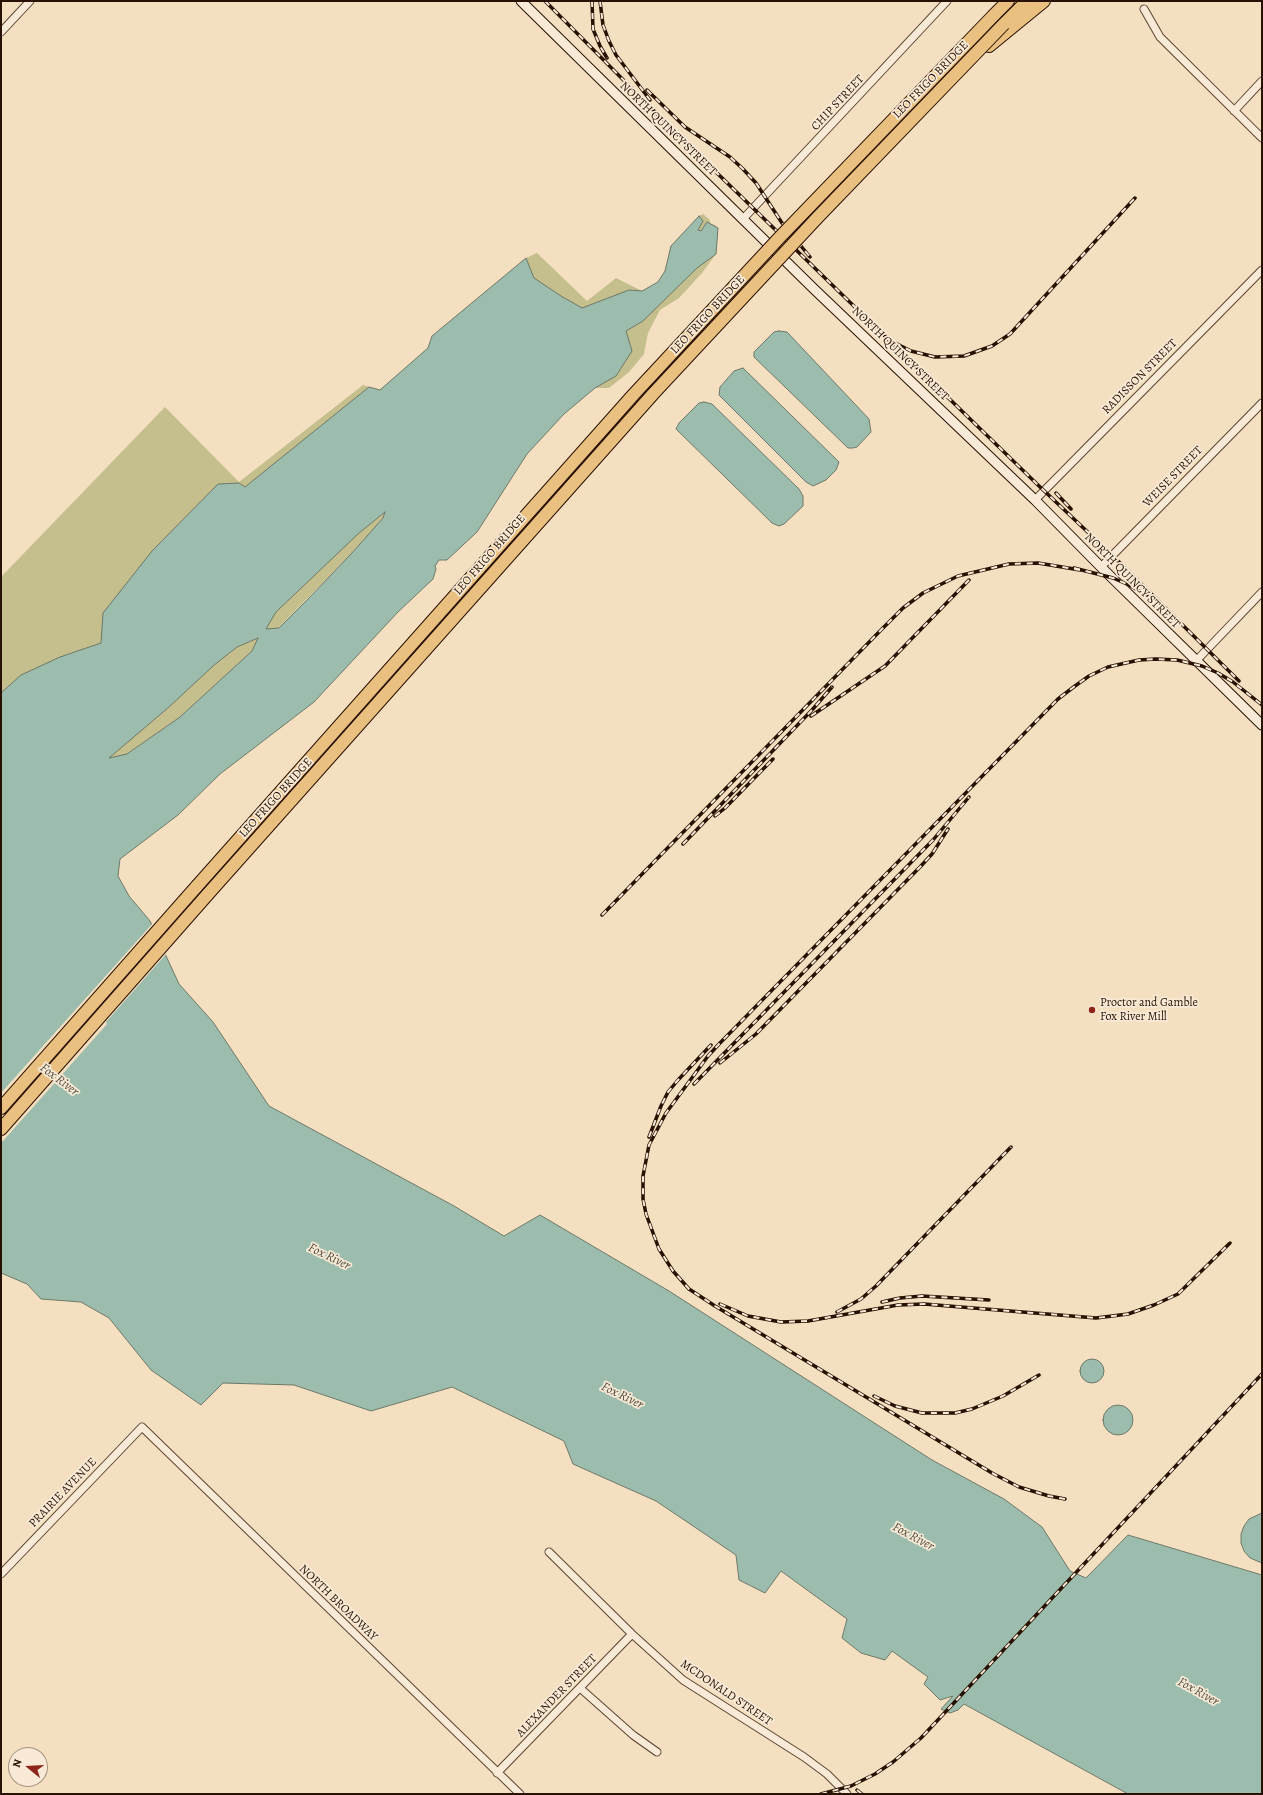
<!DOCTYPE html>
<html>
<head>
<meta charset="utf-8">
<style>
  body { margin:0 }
  #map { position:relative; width:1263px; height:1795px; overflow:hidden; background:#f4dfc0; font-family:Alegreya,serif }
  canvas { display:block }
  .frame { position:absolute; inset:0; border:2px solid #281101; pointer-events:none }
  .north { position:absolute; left:8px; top:1747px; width:40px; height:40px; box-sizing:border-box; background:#f8ead6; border:1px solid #a59381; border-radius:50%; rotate:288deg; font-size:11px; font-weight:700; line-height:16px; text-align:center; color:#281101 }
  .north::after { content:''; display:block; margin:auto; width:14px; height:18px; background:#8f2418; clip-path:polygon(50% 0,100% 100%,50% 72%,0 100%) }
</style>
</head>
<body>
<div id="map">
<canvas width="1263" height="1795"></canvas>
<div class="frame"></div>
<div class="north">N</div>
</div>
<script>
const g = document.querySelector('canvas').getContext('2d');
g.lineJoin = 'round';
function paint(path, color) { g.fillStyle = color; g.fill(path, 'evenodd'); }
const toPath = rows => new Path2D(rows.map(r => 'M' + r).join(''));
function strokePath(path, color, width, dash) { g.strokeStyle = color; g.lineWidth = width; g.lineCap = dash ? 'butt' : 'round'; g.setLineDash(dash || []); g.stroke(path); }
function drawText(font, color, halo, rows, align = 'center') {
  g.font = font + ' Alegreya,serif'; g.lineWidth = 3.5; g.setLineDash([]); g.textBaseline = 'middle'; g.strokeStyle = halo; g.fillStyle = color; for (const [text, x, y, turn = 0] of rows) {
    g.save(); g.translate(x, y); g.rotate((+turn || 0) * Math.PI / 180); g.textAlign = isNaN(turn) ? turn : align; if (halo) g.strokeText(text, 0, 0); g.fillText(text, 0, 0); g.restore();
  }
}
paint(toPath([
  [703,214,709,219,711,224,715,225,718,228,716,254,702,273,679,298,660,310,648,333,644,354,629,372,609,388,595,388,383,518,352,553,278,628,180,717,127,754,1,821,1,577,165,407,239,482,363,385,380,390,428,348,432,336,526,258,537,253,587,301,616,278,642,291,658,282,665,271,671,246,699,216]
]), '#c4bf8d');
const water = toPath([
  [699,216,703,221,698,230,701,231,707,222,718,228,716,254,697,268,643,321,626,331,632,351,616,376,595,388,564,414,527,454,477,532,447,560,439,560,435,566,436,569,433,579,398,612,314,702,220,774,178,815,120,859,118,876,129,896,150,921,179,984,213,1022,269,1106,454,1206,504,1236,540,1215,669,1291,932,1460,1004,1499,1042,1527,1070,1571,1086,1578,1128,1535,1262,1575,1262,1794,1128,1794,964,1704,958,1710,950,1713,941,1709,953,1696,940,1700,924,1684,928,1677,892,1651,885,1660,861,1653,842,1638,847,1619,781,1571,765,1593,739,1580,736,1555,656,1501,573,1464,564,1441,452,1387,371,1411,294,1385,223,1383,201,1405,151,1370,109,1318,81,1302,41,1299,27,1284,1,1273,1,693,21,675,60,657,101,643,103,613,152,551,218,484,239,483,245,487,369,387,380,390,428,348,432,336,526,258,534,278,561,296,582,308,629,290,642,291,658,282,665,271,671,246,699,216],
  [385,512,383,518,352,553,308,599,279,628,266,629,276,612,358,534,385,512],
  [258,638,252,651,180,717,127,754,109,758,169,707,213,666,237,647,258,638],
  [779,331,787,332,869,419,871,432,857,447,853,448,848,448,754,357,754,352,774,332,779,331],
  [743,368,839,462,836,470,826,480,813,486,806,482,719,395,720,387,734,371,743,368],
  [704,402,712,404,799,489,803,496,803,506,784,524,779,526,772,523,676,429,679,423,699,403,704,402],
  '1080 1371a12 12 0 1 1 24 0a12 12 0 1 1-24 0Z',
  '1103 1420a15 15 0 1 1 30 0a15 15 0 1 1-30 0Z',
  [1262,1513,1262,1563,1250,1558,1244,1551,1241,1543,1241,1534,1244,1526,1249,1519,1262,1513]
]);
paint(water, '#9cbdad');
strokePath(water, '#6e7868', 1);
paint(toPath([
  [153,923,167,953,106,1022,107,1024,3,1141,1,1141,1,1093]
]), '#f4dfc0');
const street = toPath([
  [1144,9,1160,37,1262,138],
  [1,32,30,1],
  [1234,111,1262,81],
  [743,219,947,1],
  [1035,500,1262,270],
  [1101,567,1262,403],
  [1196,661,1262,592],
  [549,1552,632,1634,683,1680,804,1757,827,1774,847,1794],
  [1,1574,142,1427,520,1794],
  [580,1688,633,1735,657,1752],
  [497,1773,632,1634]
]);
const secondary = toPath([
  [521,1,814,289,1035,500,1101,567,1262,725]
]);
const highway = toPath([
  [994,15,1008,1],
  [1004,24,1027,1],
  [989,46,1044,1],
  [1,1108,197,886],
  [1,1129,208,894]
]);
strokePath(street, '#5b4431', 9);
strokePath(secondary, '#281101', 11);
strokePath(highway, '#281101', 14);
strokePath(street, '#f8ead6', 7);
strokePath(secondary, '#f8ead6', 9);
strokePath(highway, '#eac080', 12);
const rail = toPath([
  [545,1,682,139,1038,485,1112,555,1239,681],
  [592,1,593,29,600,46,607,58],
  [600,1,603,25,609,41,616,55,650,100],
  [647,90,685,127,730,157,743,169,756,183,782,223,810,257],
  [895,343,911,351,935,357,964,356,992,346,1010,334,1135,198],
  [1056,493,1071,509],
  [1074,568,1113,578,1129,585,1147,595],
  [811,716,885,666,969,580],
  [715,816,725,808,773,759],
  [683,844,812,710,832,687],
  [602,915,880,631,903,608,923,593,958,576,1009,564,1038,563,1080,570],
  [720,1063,756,1034,920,867,932,854,948,829],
  [694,1084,933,840,969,797],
  [649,1137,661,1106,668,1092,678,1080,711,1045],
  [882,1302,900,1298,922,1296,989,1300],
  [720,1304,748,1316,781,1322,808,1321,898,1305,924,1304,1096,1318,1128,1314,1154,1305,1178,1294,1230,1243],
  [837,1312,861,1299,876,1286,1011,1147],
  [874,1396,895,1406,922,1413,955,1413,972,1409,1003,1396,1039,1375],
  [1065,1499,1049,1496,1019,1487,992,1473,715,1306,689,1289,673,1271,659,1249,646,1214,643,1199,643,1176,649,1145,666,1113,708,1056,720,1043,1058,699,1075,686,1089,676,1108,667,1139,660,1156,659,1177,660,1202,666,1218,673,1233,682,1262,705],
  [857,1790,862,1794],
  [821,1794,851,1786,875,1774,893,1762,921,1738,1262,1374]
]);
strokePath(rail, '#281101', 3.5);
strokePath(rail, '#f8ead6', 2, [6]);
const highwayBridge = toPath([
  [197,886,634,394,780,237,994,15],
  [208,894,653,394,818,217,1004,24]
]);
strokePath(highwayBridge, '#281101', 14, []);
strokePath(highwayBridge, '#eac080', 12);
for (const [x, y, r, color] of [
  [1092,1010,4,"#8f2418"]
]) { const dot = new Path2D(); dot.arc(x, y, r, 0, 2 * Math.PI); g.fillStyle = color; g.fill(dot); strokePath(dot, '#f8ead6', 1.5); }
drawText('12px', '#281101', '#f8ead6', [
  ["LEO FRIGO BRIDGE",931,80,-46],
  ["CHIP STREET",838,103,-47],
  ["NORTH QUINCY STREET",668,129,44],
  ["LEO FRIGO BRIDGE",708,315,-47],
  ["NORTH QUINCY STREET",900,354,44],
  ["RADISSON STREET",1140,377,-45],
  ["WEISE STREET",1173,477,-46],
  ["LEO FRIGO BRIDGE",490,555,-49],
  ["NORTH QUINCY STREET",1132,581,45],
  ["LEO FRIGO BRIDGE",276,798,-48],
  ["PRAIRIE AVENUE",63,1493,-46],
  ["NORTH BROADWAY",338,1603,44],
  ["MCDONALD STREET",726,1693,34],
  ["ALEXANDER STREET",557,1696,-46]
]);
drawText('12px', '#281101', '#f8ead6', [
  ["Proctor and Gamble",1100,1003],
  ["Fox River Mill",1100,1017]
], 'left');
drawText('italic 13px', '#514d3d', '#f8ead6', [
  ["Fox River",59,1080,37],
  ["Fox River",329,1257,26],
  ["Fox River",622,1396,26],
  ["Fox River",913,1537,28],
  ["Fox River",1198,1692,29]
]);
</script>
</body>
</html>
